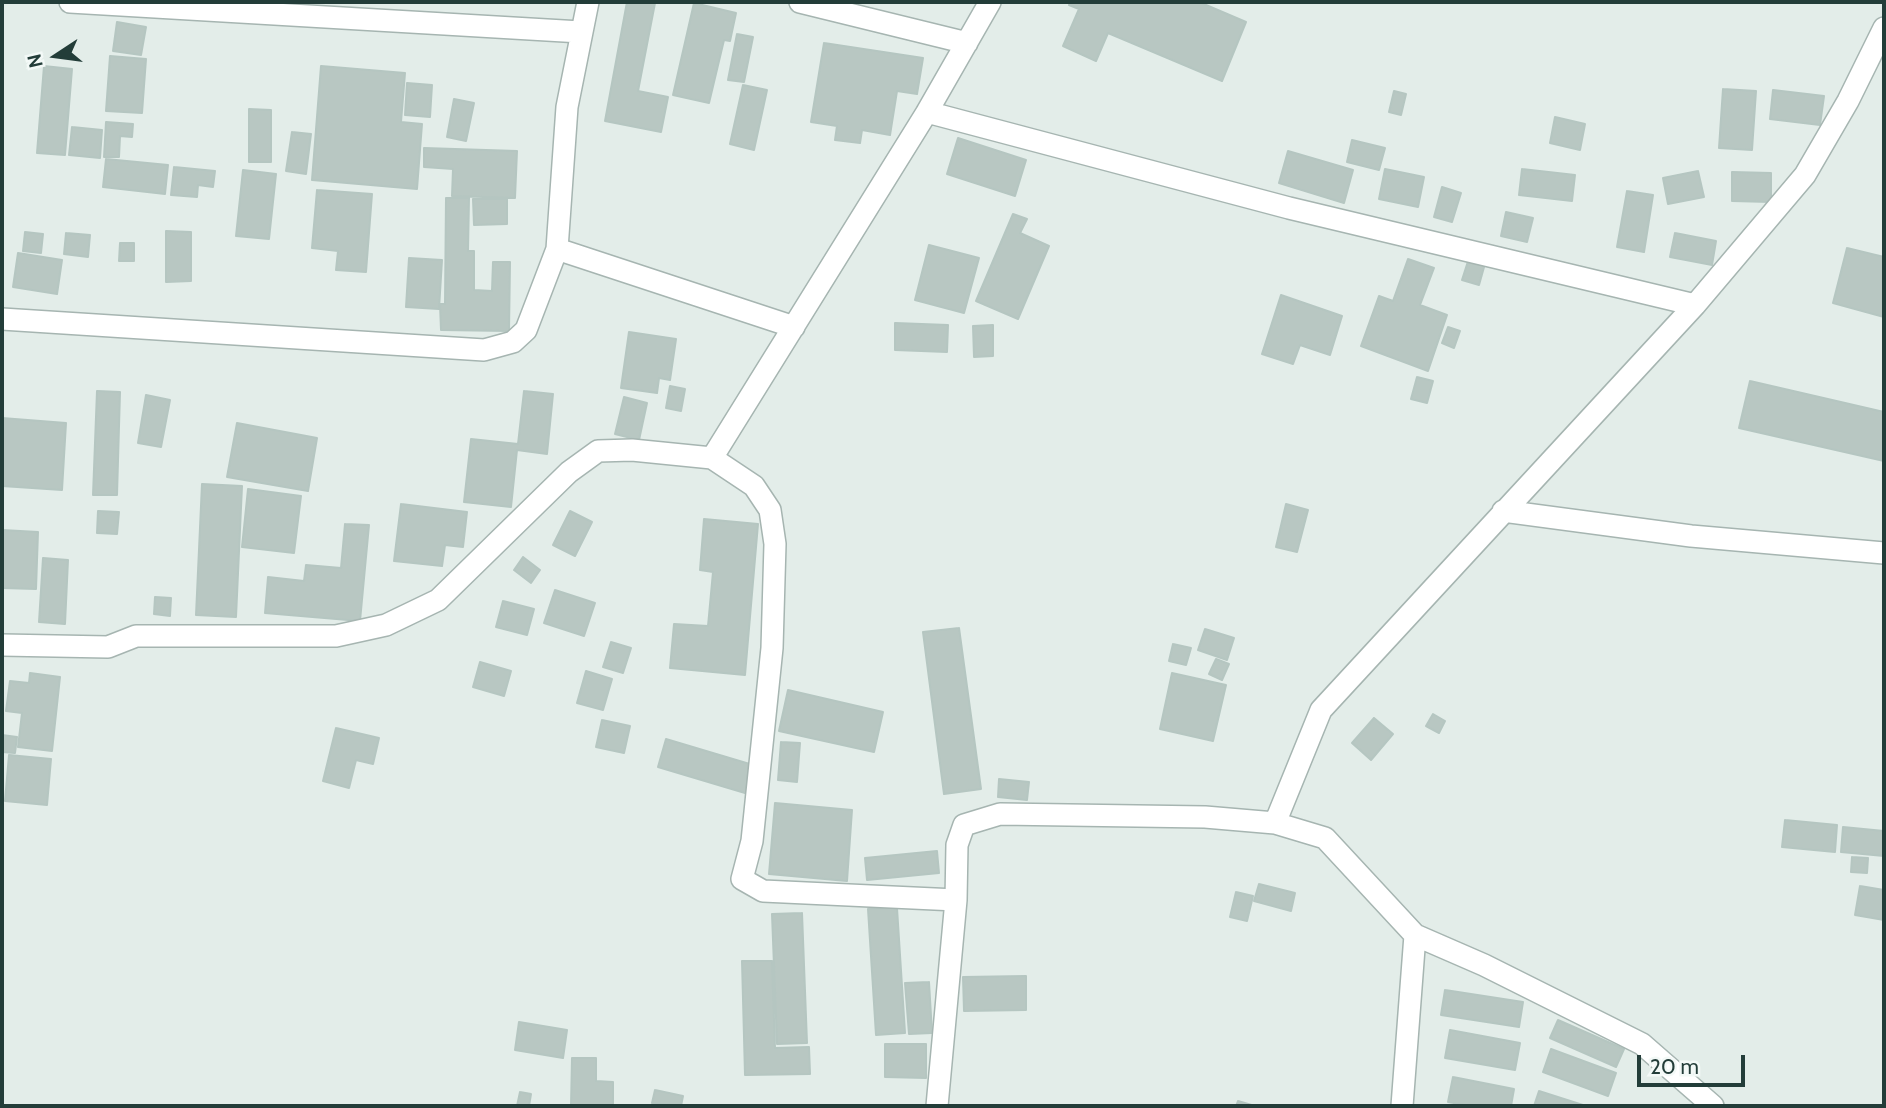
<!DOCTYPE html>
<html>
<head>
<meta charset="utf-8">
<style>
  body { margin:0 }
  #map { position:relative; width:1886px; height:1108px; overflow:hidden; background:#e3ede9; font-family:Cabin,sans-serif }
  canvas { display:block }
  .frame { position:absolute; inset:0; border:4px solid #233d39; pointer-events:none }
  .north { position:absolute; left:21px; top:21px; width:70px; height:70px; -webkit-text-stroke:5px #f3f9f7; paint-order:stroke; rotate:257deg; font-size:19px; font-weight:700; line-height:28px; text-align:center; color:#233d39 }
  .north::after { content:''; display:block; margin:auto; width:24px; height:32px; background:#233d39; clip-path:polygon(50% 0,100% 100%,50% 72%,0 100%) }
  .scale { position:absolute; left:1637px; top:1055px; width:108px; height:32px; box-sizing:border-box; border:4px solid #233d39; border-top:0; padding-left:9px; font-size:21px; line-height:24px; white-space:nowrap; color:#233d39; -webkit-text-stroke:5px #f3f9f7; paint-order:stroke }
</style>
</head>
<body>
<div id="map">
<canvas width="1886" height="1108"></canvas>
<div class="frame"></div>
<div class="north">N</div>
<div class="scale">20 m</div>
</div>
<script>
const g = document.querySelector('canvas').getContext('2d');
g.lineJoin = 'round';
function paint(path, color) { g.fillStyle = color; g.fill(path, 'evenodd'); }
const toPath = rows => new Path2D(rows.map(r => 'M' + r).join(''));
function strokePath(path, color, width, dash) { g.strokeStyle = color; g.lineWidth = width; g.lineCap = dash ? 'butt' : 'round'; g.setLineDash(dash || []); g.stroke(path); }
const building = toPath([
  [627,2,655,3,638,91,668,97,661,132,605,121,627,2],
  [1070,2,1199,2,1246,22,1222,81,1108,33,1096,61,1063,46,1079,9,1069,5,1070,2],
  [694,3,736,13,730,41,724,40,709,103,673,95,694,3],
  [117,22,146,27,141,55,113,51,117,22],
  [737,34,753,37,744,82,728,80,737,34],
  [824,43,923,58,917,94,897,91,890,135,862,130,860,143,835,140,837,126,811,122,824,43],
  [110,56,146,59,142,113,106,111,110,56],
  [44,66,72,69,65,155,37,153,44,66],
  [321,66,405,73,401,122,422,124,417,189,312,180,321,66],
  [407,83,432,85,430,117,405,115,407,83],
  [743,85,767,90,754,150,730,144,743,85],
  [1723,89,1756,91,1752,150,1719,148,1723,89],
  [1773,90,1824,96,1820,125,1770,119,1773,90],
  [1394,91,1406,94,1401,115,1389,112,1394,91],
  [454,99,474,103,466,141,447,137,454,99],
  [249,109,271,110,271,162,249,162,249,109],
  [1555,117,1585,124,1580,150,1550,143,1555,117],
  [106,122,133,124,132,137,120,136,119,157,104,157,106,122],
  [72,127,102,130,100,158,69,155,72,127],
  [292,132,311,134,306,174,286,171,292,132],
  [958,138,1026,160,1015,196,947,174,958,138],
  [1352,140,1385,148,1379,170,1347,162,1352,140],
  [424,148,517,151,515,198,452,196,453,169,424,167,424,148],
  [1288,151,1353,170,1344,203,1279,183,1288,151],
  [106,159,168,165,165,194,103,187,106,159],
  [174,167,215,171,213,187,198,185,197,197,171,195,174,167],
  [1385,169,1424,177,1418,207,1379,199,1385,169],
  [1522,169,1575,175,1572,201,1519,195,1522,169],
  [243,170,276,174,269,239,236,236,243,170],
  [1698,171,1704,197,1668,204,1663,178,1698,171],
  [1732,172,1771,173,1771,202,1732,201,1732,172],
  [1442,187,1461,193,1452,222,1434,217,1442,187],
  [317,190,372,194,366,272,336,270,338,251,312,248,317,190],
  [1627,191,1653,195,1644,252,1617,247,1627,191],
  [446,198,469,198,468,251,474,251,474,290,492,291,493,262,510,262,509,331,441,330,440,304,445,304,446,198],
  [473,199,507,199,507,224,474,225,473,199],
  [1506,212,1533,218,1527,242,1501,236,1506,212],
  [1013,214,1027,219,1020,233,1049,246,1018,319,976,301,1013,214],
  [166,231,191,232,191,281,166,282,166,231],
  [25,232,43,234,41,253,23,251,25,232],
  [66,233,90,235,88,257,64,254,66,233],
  [1675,233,1716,241,1712,265,1670,257,1675,233],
  [120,243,134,243,134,261,119,261,120,243],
  [929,245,979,258,964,313,915,300,929,245],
  [1847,248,1884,257,1884,317,1833,303,1847,248],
  [18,253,62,260,57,294,13,287,18,253],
  [1470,255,1486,260,1479,285,1462,280,1470,255],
  [409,258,442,260,439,309,406,307,409,258],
  [1408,259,1434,268,1420,305,1447,315,1428,371,1361,346,1379,296,1393,301,1408,259],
  [1281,295,1342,316,1330,355,1300,345,1293,364,1262,354,1281,295],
  [895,323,948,325,947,352,895,350,895,323],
  [993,325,993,356,974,357,973,326,993,325],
  [1448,327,1460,331,1454,348,1442,343,1448,327],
  [629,332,676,339,670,380,659,378,657,393,621,388,629,332],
  [1417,377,1433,381,1427,403,1411,399,1417,377],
  [1750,381,1884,412,1884,461,1739,428,1750,381],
  [670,386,685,389,681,411,666,408,670,386],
  [97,391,120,392,117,495,93,495,97,391],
  [524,391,553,394,547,454,517,450,511,507,464,502,471,439,518,444,524,391],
  [146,395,170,400,161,447,138,443,146,395],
  [624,397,647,403,639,440,615,434,624,397],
  [2,418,66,423,62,490,2,486,2,418],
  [237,423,317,438,308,491,227,477,237,423],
  [202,484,242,486,236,617,196,615,202,484],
  [248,489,301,496,294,553,242,547,248,489],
  [401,504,467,512,463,547,445,545,442,566,394,561,401,504],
  [1286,504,1308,510,1297,552,1276,547,1286,504],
  [98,511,119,512,117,534,97,533,98,511],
  [570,511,592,522,575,556,553,545,570,511],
  [704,519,758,524,745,675,670,668,674,624,708,626,713,572,700,570,704,519],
  [345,524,369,525,360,621,265,613,268,577,304,581,306,565,341,568,345,524],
  [2,530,38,532,36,589,2,588,2,530],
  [523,557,540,570,531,583,514,570,523,557],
  [43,558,68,560,65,624,39,622,43,558],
  [555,590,595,603,584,636,544,623,555,590],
  [155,597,171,598,170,616,154,614,155,597],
  [503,601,534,609,527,635,496,627,503,601],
  [959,628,981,789,944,794,923,632,959,628],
  [1205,629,1234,638,1227,660,1198,650,1205,629],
  [611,642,631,648,623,673,603,667,611,642],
  [1173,644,1191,648,1186,665,1169,661,1173,644],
  [1216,659,1229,664,1222,680,1209,674,1216,659],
  [480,662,511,671,504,696,473,687,480,662],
  [586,671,612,679,603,710,577,703,586,671],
  [30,673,60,677,52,751,18,747,22,713,6,711,10,681,29,683,30,673],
  [1172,673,1226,685,1213,741,1160,729,1172,673],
  [788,690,883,712,874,752,779,731,788,690],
  [1433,714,1445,721,1439,733,1426,726,1433,714],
  [1374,718,1393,734,1371,760,1352,743,1374,718],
  [602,720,630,726,624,753,596,747,602,720],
  [336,728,379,738,373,764,356,760,349,788,323,781,336,728],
  [2,735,17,737,15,753,2,752,2,735],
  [666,739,753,765,745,793,658,767,666,739],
  [781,742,800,743,797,782,778,780,781,742],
  [9,755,51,759,47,805,5,801,9,755],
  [999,779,1029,782,1027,800,998,797,999,779],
  [775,803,852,810,847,881,769,874,775,803],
  [1785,820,1837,825,1835,852,1782,847,1785,820],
  [1843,827,1884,831,1884,856,1841,852,1843,827],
  [937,851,939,873,867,880,865,858,937,851],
  [1852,857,1868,858,1867,873,1851,872,1852,857],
  [1259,884,1295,893,1291,911,1254,901,1259,884],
  [1860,886,1884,890,1884,920,1855,915,1860,886],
  [1236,892,1253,896,1247,921,1230,917,1236,892],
  [897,908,905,1033,876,1035,868,909,897,908],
  [802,913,807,1043,777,1044,772,914,802,913],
  [742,961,772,961,775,1048,809,1047,810,1074,745,1075,742,961],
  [1026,976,1026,1010,964,1011,963,977,1026,976],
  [929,982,932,1033,909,1034,905,983,929,982],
  [1445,990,1523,1002,1519,1027,1441,1015,1445,990],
  [1558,1020,1624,1049,1616,1067,1550,1038,1558,1020],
  [519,1022,567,1030,563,1058,515,1050,519,1022],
  [1450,1030,1520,1043,1515,1070,1445,1058,1450,1030],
  [885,1044,926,1044,926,1078,885,1077,885,1044],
  [1551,1049,1616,1073,1608,1096,1543,1072,1551,1049],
  [572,1058,596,1058,596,1081,613,1082,613,1106,571,1106,572,1058],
  [1453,1077,1514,1089,1511,1106,1471,1106,1448,1102,1453,1077],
  [655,1090,683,1096,681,1106,652,1103,655,1090],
  [1539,1091,1586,1106,1534,1106,1539,1091],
  [520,1092,531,1094,529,1106,517,1106,520,1092],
  [1238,1101,1255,1106,1236,1106,1238,1101]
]);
paint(building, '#b8c7c2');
strokePath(building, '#b5c6c1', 2);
const minor = toPath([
  [70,2,581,32],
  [800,2,967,43],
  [927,112,1289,208,1695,305],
  [557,249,794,327],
  [2,319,484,350,513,342,526,330,557,249,567,107,588,2],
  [712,458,927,112,990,2],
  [1503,511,1691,536,1884,553],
  [2,645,108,647,136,636,336,636,386,625,438,600,569,472,598,451,632,450,712,458,754,486,770,510,775,544,772,648,752,841,742,879,763,891,956,900],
  [1275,823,1321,710,1695,305,1805,175,1848,101,1884,28],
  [937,1106,956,900,957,845,964,825,1000,814,1205,817,1275,823,1325,838,1415,935,1484,965,1642,1044,1713,1106],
  [1402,1106,1415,935]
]);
strokePath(minor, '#a6b5b1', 24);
strokePath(minor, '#fff', 21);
</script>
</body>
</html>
